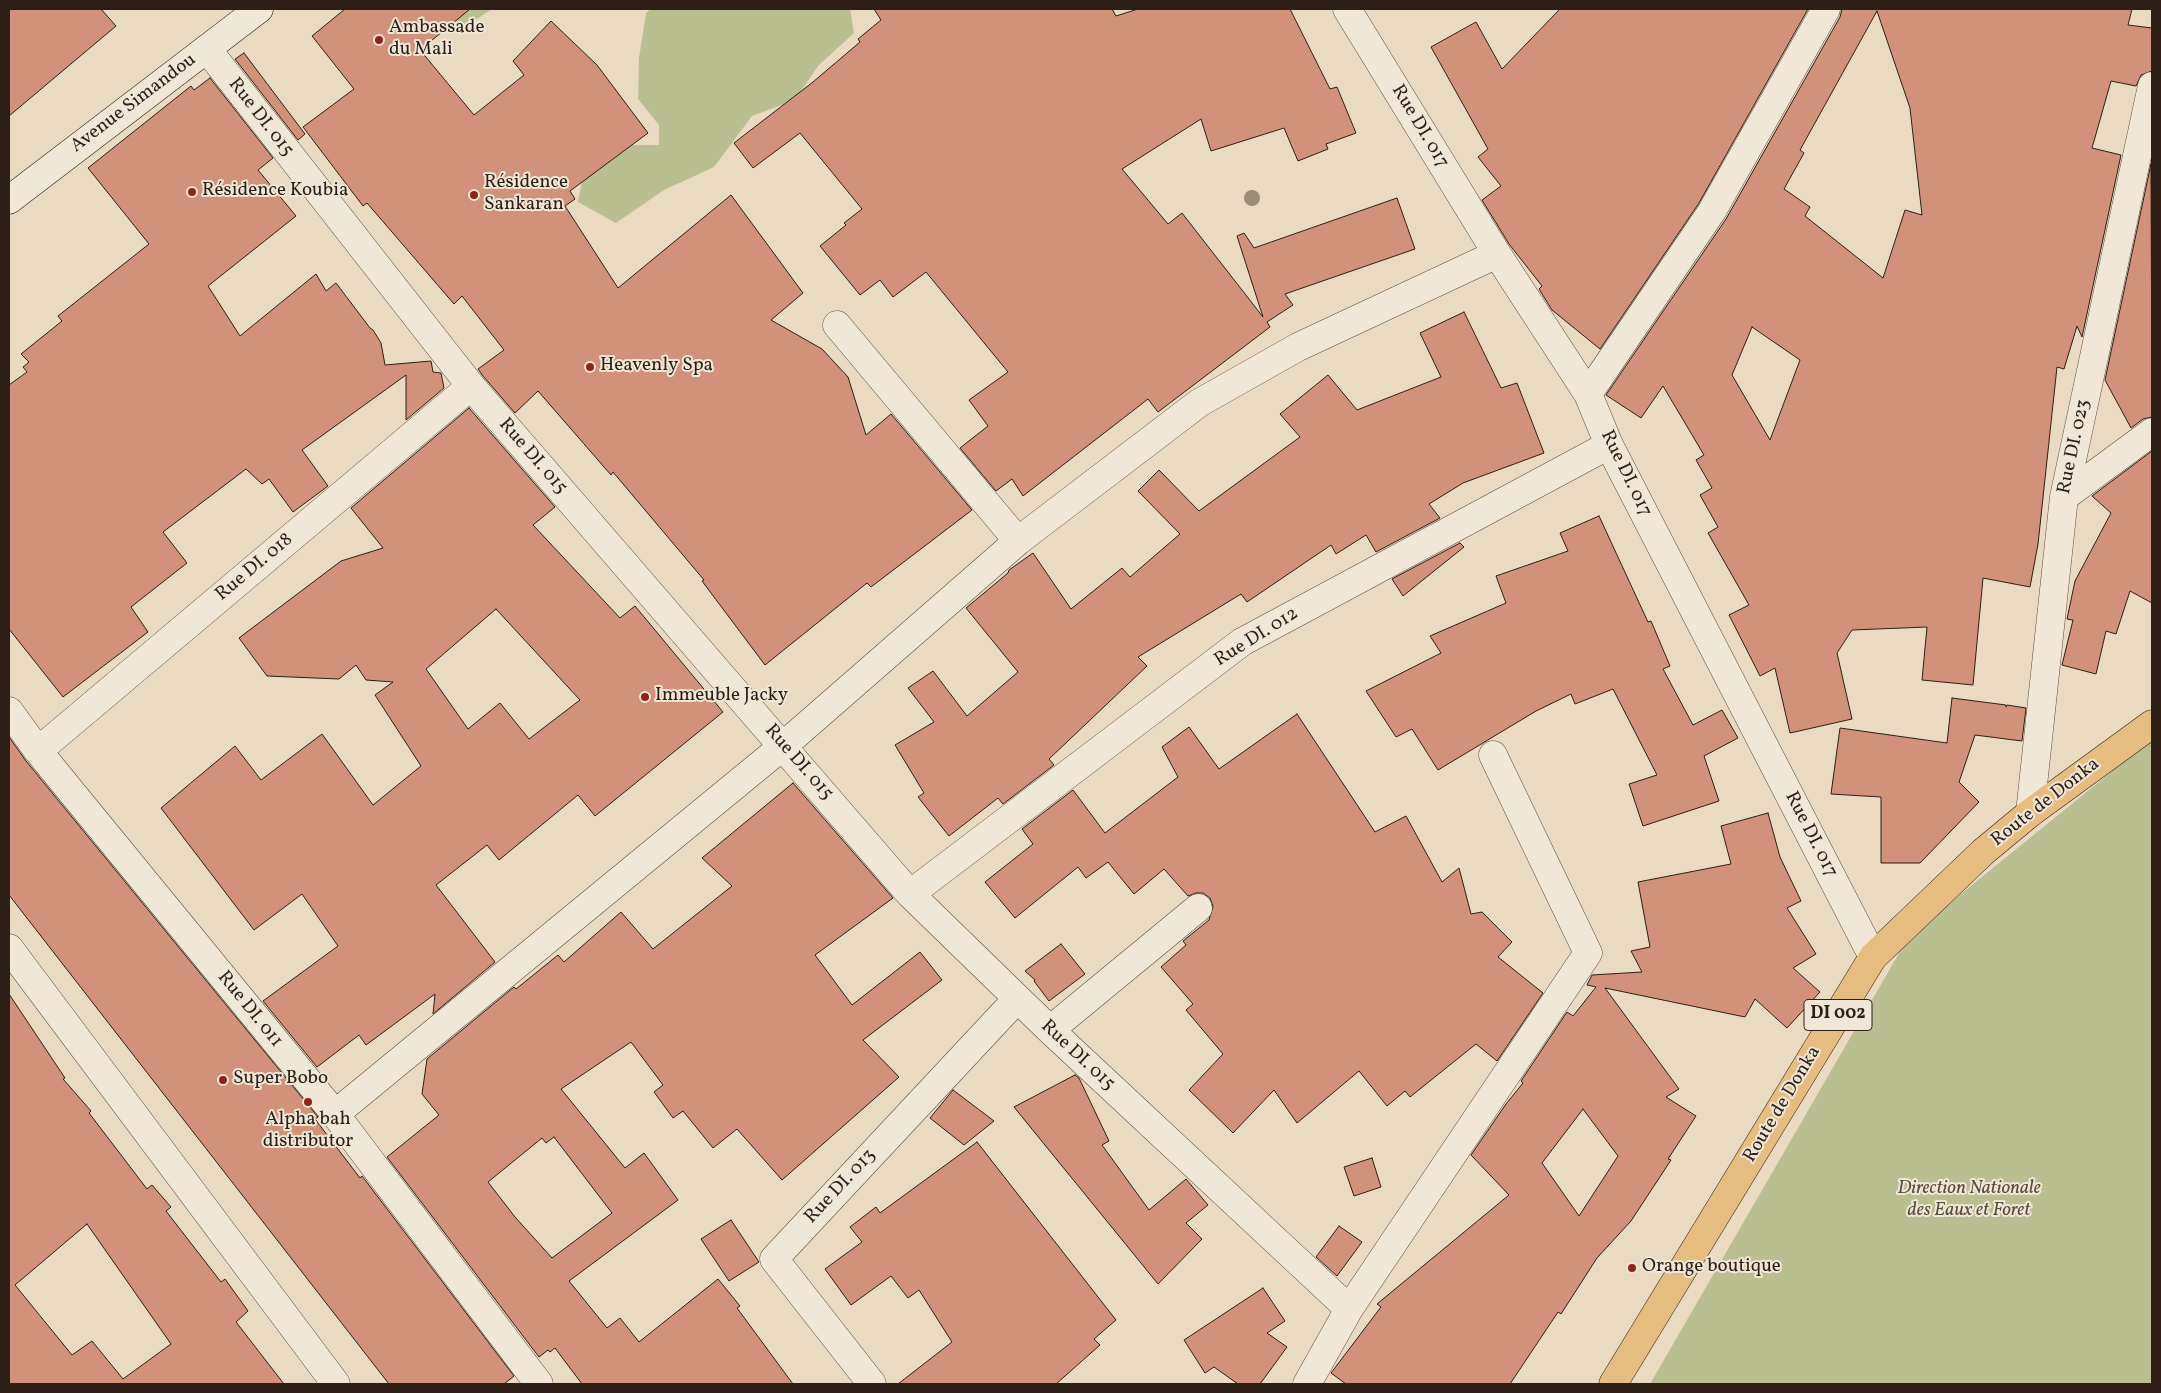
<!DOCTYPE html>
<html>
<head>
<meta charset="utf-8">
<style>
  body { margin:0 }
  #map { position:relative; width:2161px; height:1393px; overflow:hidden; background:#eadac1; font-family:Vollkorn,serif }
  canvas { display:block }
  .frame { position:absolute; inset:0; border:10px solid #2d1e16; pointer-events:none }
</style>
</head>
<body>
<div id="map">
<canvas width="2161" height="1393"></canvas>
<div class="frame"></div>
</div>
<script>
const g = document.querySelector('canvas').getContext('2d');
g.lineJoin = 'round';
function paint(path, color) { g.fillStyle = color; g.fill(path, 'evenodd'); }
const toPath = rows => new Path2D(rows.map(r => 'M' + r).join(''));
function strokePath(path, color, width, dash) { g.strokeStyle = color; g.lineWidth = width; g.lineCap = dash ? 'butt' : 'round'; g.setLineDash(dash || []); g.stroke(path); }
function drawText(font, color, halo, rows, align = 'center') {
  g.font = font + ' Vollkorn,serif'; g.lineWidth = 4; g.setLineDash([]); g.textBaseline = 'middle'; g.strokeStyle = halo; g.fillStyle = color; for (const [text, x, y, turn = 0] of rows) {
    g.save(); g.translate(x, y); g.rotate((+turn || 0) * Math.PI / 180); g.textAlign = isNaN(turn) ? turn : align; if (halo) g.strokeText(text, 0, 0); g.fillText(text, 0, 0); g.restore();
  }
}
paint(toPath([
  [437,9,492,9,463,28],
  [651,9,850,9,854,33,818,66,795,100,752,116,714,167,664,190,616,223,578,202,586,160,629,145,659,145,659,125,638,99,639,58,646,13],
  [2152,739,2152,1384,1650,1384,1909,936]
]), '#b9bf91');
const building = toPath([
  [9,9,101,9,116,26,9,116,9,9],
  [345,9,470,9,420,50,474,115,524,75,513,61,551,21,597,65,648,133,570,191,575,199,565,206,618,288,731,195,803,293,771,320,822,349,848,377,866,435,891,414,972,510,871,587,867,583,765,665,702,581,704,580,613,472,611,475,538,391,515,413,483,376,478,369,504,350,462,296,454,304,367,203,363,206,303,127,354,89,312,36,345,9],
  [874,9,1112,9,1116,16,1138,9,1290,9,1330,89,1337,87,1356,133,1326,144,1328,149,1298,161,1284,128,1211,151,1201,119,1122,169,1168,224,1182,213,1263,317,1237,236,1244,233,1254,248,1397,198,1415,249,1285,294,1293,305,1267,322,1270,327,1158,412,1148,399,1023,496,1012,479,996,491,960,448,988,426,969,400,1008,372,926,272,893,297,880,280,860,295,820,246,846,225,844,223,862,209,800,133,753,168,734,143,813,82,860,42,858,39,881,20,874,9],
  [1560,9,1808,9,1699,203,1600,349,1552,310,1539,289,1542,286,1509,244,1482,200,1501,186,1478,157,1488,149,1431,47,1476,22,1502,69,1560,9],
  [1842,9,2132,9,2128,25,2152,28,2152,71,2141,75,2136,86,2111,81,2092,148,2121,155,2082,337,2077,326,2064,369,2057,367,2038,544,2030,587,1983,578,1973,685,1922,680,1927,627,1852,630,1837,653,1852,719,1790,733,1775,668,1760,676,1729,615,1749,605,1708,533,1718,527,1700,495,1712,488,1696,460,1704,455,1663,386,1641,418,1606,395,1726,219,1840,17,1842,9],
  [1877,11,1910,108,1922,215,1905,210,1883,278,1805,216,1810,207,1784,189,1804,153,1800,150,1877,11],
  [1752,327,1800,360,1770,440,1732,375,1752,327],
  [244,53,305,134,298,140,235,59,244,53],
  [210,78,273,158,258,170,296,216,208,286,240,336,316,274,326,291,336,283,370,328,373,330,381,343,385,365,431,361,433,372,441,373,444,388,406,420,406,375,302,450,328,486,293,512,269,479,262,484,246,469,163,532,187,563,131,607,148,632,63,697,9,629,9,385,27,372,23,367,29,362,21,354,62,321,58,316,149,244,88,168,191,86,194,90,210,78],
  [2151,164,2152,417,2143,419,2131,428,2105,380,2151,164],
  [1464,312,1501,388,1517,383,1544,453,1463,483,1429,504,1440,518,1376,552,1366,535,1336,554,1331,545,1247,602,1241,594,1138,657,1147,666,1049,759,1054,765,1003,804,998,798,949,836,918,797,924,793,895,745,934,722,908,688,933,671,967,716,1018,672,966,608,1008,573,1009,570,1033,553,1071,609,1122,568,1130,577,1180,534,1138,491,1159,470,1199,511,1300,437,1280,414,1328,375,1357,410,1441,377,1420,333,1464,312],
  [469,408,555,507,533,525,620,618,635,606,723,712,595,816,578,795,499,860,487,845,436,885,495,962,433,1014,435,994,366,1045,359,1035,317,1067,263,1001,338,946,302,894,254,930,161,808,235,746,261,780,322,734,373,805,421,766,375,695,393,682,366,680,356,665,339,679,267,676,239,638,341,561,383,548,351,508,469,408],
  [496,609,580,700,529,739,500,703,468,729,426,669,496,609],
  [2152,451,2152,603,2130,591,2116,634,2106,631,2096,674,2062,665,2073,620,2067,619,2075,581,2111,513,2092,496,2152,451],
  [1599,516,1648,622,1651,621,1670,666,1663,669,1693,725,1722,710,1738,738,1704,756,1719,801,1643,826,1629,784,1657,775,1613,689,1575,704,1571,694,1536,711,1438,770,1412,729,1396,737,1366,691,1441,653,1430,636,1506,603,1496,576,1568,551,1560,533,1599,516],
  [1460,543,1464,547,1403,596,1392,579,1460,543],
  [1952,698,2006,705,2006,707,2007,705,2026,708,2022,741,1975,735,1959,782,1979,802,1920,863,1881,863,1881,797,1831,794,1840,728,1947,743,1952,698],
  [1297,714,1375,832,1406,816,1442,882,1459,868,1471,914,1482,912,1512,942,1498,957,1543,993,1497,1061,1476,1044,1410,1097,1405,1091,1387,1106,1359,1071,1297,1123,1274,1090,1233,1133,1189,1090,1223,1054,1186,1010,1193,1004,1161,967,1186,945,1183,941,1209,920,1213,906,1210,898,1203,893,1196,893,1188,896,1164,869,1134,894,1108,862,1086,878,1078,867,1015,918,985,882,1033,844,1022,829,1073,790,1105,833,1178,777,1162,747,1189,727,1219,769,1297,714],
  [9,737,26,761,318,1117,315,1119,360,1178,362,1176,514,1376,504,1384,389,1384,9,895,9,737],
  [793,783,893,898,815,955,852,1005,920,952,942,980,863,1040,899,1077,782,1180,737,1129,713,1148,683,1111,673,1118,654,1092,663,1085,631,1042,561,1089,625,1168,644,1153,678,1200,569,1281,607,1328,620,1318,639,1342,718,1279,740,1306,737,1308,793,1384,582,1384,555,1348,550,1352,548,1350,539,1357,387,1157,439,1115,422,1094,427,1059,514,987,516,989,558,955,564,962,621,912,653,949,732,886,702,858,793,783],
  [554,1137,612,1213,552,1258,515,1217,488,1182,542,1138,546,1143,554,1137],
  [1768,813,1780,857,1801,901,1787,908,1816,954,1793,968,1820,992,1787,1028,1755,999,1745,1017,1605,988,1679,1089,1666,1097,1696,1116,1668,1159,1671,1160,1631,1221,1597,1258,1561,1314,1558,1312,1510,1384,1346,1384,1331,1373,1381,1307,1377,1304,1509,1195,1471,1155,1506,1104,1523,1083,1521,1081,1567,1012,1573,1016,1596,987,1587,985,1592,975,1642,972,1631,951,1650,947,1638,882,1731,864,1721,826,1768,813],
  [1583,1109,1618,1156,1579,1216,1542,1163,1583,1109],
  [1061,944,1085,974,1049,1001,1034,981,1035,980,1025,971,1061,944],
  [9,994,65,1078,63,1079,91,1111,89,1113,147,1189,152,1185,171,1207,166,1211,221,1282,225,1279,248,1311,236,1322,284,1384,9,1384,9,994],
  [87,1224,171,1344,123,1379,92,1341,72,1355,15,1285,87,1224],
  [1075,1075,1079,1078,1109,1141,1102,1145,1149,1210,1186,1179,1208,1205,1186,1223,1202,1239,1158,1284,1014,1107,1075,1075],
  [953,1090,994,1121,964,1145,930,1118,953,1090],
  [977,1142,1116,1320,1094,1339,1100,1345,1056,1384,898,1384,952,1342,919,1290,908,1298,891,1276,851,1305,825,1269,862,1242,850,1227,876,1207,880,1213,977,1142],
  [1372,1158,1381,1187,1354,1196,1344,1167,1372,1158],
  [731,1220,759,1262,729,1281,701,1239,731,1220],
  [1339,1226,1362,1242,1337,1276,1316,1257,1339,1226],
  [1263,1288,1285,1321,1267,1333,1287,1347,1260,1384,1238,1384,1214,1367,1205,1373,1184,1340,1263,1288]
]);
paint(building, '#d2917a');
strokePath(building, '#2d1e16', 1);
const minor = toPath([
  [1347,9,1497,254,1588,394,1609,445,1873,957],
  [207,49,471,386,910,894,1050,1030,1349,1309],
  [837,325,1018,541],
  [1588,394,1712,211,1826,9],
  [2064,497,2152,432],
  [9,711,38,751,335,1114,539,1384],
  [38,751,471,386],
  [2030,813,2064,497,2152,86],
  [910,894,1242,642,1609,445],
  [9,948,336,1384],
  [1050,1030,1198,908],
  [335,1114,783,746,1018,541,1199,403,1298,347,1497,254],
  [872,1384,774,1259,1017,999],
  [1307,1384,1349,1309,1588,953,1493,755]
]);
const secondary = toPath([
  [9,200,259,9]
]);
const primary = toPath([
  [1613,1384,1873,957,1983,852,2030,813,2152,724]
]);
strokePath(minor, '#5c4d41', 29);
strokePath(secondary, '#2d1e16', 29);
strokePath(primary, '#2d1e16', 29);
strokePath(minor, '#f1e7d7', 28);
strokePath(secondary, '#f1e7d7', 28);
strokePath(primary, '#e5bd80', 28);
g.fillStyle = '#998d77';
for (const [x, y] of [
  [1252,198]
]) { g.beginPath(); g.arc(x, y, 8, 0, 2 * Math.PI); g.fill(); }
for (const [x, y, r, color] of [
  [379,40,5,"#8f2418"],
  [192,192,5,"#8f2418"],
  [474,195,5,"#8f2418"],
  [590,367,5,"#8f2418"],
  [645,697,5,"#8f2418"],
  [223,1080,5,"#8f2418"],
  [308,1102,5,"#8f2418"],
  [1632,1268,5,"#8f2418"]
]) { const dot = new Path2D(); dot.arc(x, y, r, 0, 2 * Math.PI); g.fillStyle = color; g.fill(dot); strokePath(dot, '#f1e7d7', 2); }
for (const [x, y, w] of [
  [1838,1015,68]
]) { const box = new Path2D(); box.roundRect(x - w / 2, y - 15.5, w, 31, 4); g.fillStyle = '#f1e7d7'; g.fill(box); strokePath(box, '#2d1e16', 1); }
drawText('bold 18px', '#2d1e16', null, [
  ["DI 002",1838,1015]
]);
drawText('19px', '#2d1e16', '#f1e7d7', [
  ["Ambassade",389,29],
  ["du Mali",389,51],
  ["Résidence",484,184],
  ["Sankaran",484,206],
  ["Résidence Koubia",202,192],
  ["Heavenly Spa",600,367],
  ["Immeuble Jacky",655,697],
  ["Super Bobo",233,1080],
  ["Alpha bah",308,1121,"center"],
  ["distributor",308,1143,"center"],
  ["Orange boutique",1642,1268]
], 'left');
drawText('19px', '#2d1e16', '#f1e7d7', [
  ["Avenue Simandou",134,104,-37],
  ["Rue DI. 015",260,118,52],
  ["Rue DI. 017",1419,127,59],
  ["Rue DI. 023",2075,447,-78],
  ["Rue DI. 015",532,457,49],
  ["Rue DI. 017",1625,474,64],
  ["Rue DI. 018",255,568,-40],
  ["Rue DI. 012",1257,638,-32],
  ["Rue DI. 015",798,763,49],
  ["Route de Donka",2046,803,-38],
  ["Rue DI. 017",1810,835,63],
  ["Rue DI. 011",249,1010,51],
  ["Rue DI. 015",1077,1056,43],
  ["Route de Donka",1783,1105,-59],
  ["Rue DI. 013",841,1187,-47]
]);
drawText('italic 19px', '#574e3b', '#f1e7d7', [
  ["Direction Nationale",1969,1190],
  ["des Eaux et Foret",1969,1212]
]);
</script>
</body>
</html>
